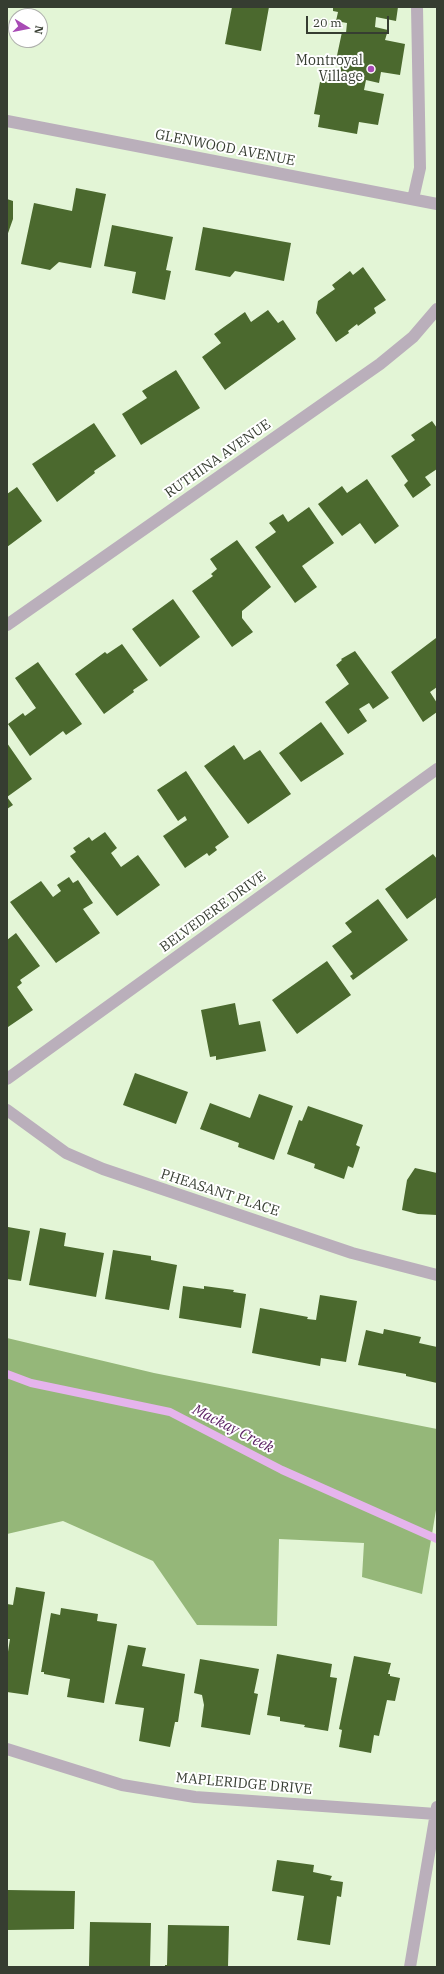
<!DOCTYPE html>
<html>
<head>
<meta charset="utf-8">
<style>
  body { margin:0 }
  #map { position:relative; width:444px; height:1974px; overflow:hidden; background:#e3f5d6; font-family:"IBM Plex Serif",serif }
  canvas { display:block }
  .frame { position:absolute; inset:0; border:8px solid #363d31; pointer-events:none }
  .north { position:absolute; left:8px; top:8px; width:40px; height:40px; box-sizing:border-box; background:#fff; border:1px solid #afb1ad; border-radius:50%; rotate:100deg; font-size:11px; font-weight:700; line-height:16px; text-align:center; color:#363d31 }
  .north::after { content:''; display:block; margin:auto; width:14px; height:18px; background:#a84bb5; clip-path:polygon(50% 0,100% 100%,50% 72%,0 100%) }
  .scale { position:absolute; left:306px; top:16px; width:83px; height:18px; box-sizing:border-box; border:2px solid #363d31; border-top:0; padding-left:5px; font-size:12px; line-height:14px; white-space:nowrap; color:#363d31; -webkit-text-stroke:3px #fff; paint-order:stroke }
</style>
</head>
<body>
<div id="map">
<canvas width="444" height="1974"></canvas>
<div class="frame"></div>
<div class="north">N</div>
<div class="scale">20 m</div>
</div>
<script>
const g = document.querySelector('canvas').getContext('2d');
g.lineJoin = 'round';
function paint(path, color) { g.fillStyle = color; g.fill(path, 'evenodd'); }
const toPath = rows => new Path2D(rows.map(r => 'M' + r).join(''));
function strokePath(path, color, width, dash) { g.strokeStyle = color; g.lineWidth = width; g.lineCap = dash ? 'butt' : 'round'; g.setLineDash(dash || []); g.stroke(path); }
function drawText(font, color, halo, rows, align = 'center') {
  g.font = font + ' "IBM Plex Serif",serif'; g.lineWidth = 4; g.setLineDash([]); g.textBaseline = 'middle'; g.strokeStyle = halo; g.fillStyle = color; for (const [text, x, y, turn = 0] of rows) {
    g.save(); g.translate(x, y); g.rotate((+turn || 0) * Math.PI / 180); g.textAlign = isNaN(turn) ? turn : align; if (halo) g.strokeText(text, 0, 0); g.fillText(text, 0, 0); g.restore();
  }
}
paint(toPath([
  [7,1338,154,1373,437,1429,437,1504,422,1594,362,1577,364,1543,279,1539,277,1626,197,1625,153,1561,63,1521,7,1534]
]), '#95b779');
strokePath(toPath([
  [7,1374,31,1383,170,1412,282,1470,437,1539]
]), '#e5b4ec', 8);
paint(toPath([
  [232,7,269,7,261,51,225,44],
  [333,7,398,7,396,21,376,17,375,27,388,30,385,40,405,44,400,75,381,72,379,83,366,80,364,90,384,94,378,125,359,122,357,134,318,127,320,115,314,114,320,82,325,83,327,73,339,75,341,66,335,65,342,32,346,33,347,23,336,21,338,12,333,11],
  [76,188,106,194,91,268,59,262,50,270,21,264,34,203,72,211],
  [7,199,13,201,13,219,7,236],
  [112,225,173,237,166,270,171,271,165,300,132,293,136,272,104,266],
  [203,227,291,243,284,281,235,271,230,277,195,270],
  [363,267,386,300,374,308,376,313,358,326,357,324,348,331,349,333,336,342,316,313,318,301,335,289,332,285,350,271,353,275],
  [268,310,278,323,283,320,296,339,225,390,202,357,221,343,214,334,245,312,251,322],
  [176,370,200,408,141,445,122,414,147,398,142,391],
  [432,421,437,428,436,430,437,469,425,477,431,485,413,498,404,485,408,481,391,456,415,440,411,435],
  [94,423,116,456,94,471,95,473,57,502,32,464],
  [367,479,399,526,375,544,360,523,342,536,318,504,342,486,347,493],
  [17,487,42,521,7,547,7,494],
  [309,507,334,543,302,566,317,587,295,603,255,547,276,532,269,523,283,514,288,522],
  [237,540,271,587,242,611,242,618,253,632,232,647,192,591,213,576,211,574,217,569,210,559],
  [173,599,200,637,160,667,132,629],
  [436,638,437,687,430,692,437,703,437,712,423,722,391,672],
  [122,644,148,680,133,690,134,692,104,714,75,674,105,652,107,654],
  [355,651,389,698,373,709,369,703,359,709,367,721,348,734,325,702,349,684,336,665,342,660,341,659],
  [38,662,82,724,66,735,63,731,30,756,8,724,23,713,25,716,36,708,15,678],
  [321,722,344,754,301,782,279,753],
  [7,743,32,779,7,797],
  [234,745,244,760,260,750,291,794,248,824,204,766],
  [186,771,229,837,215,847,217,850,209,856,207,853,185,868,163,836,187,820,185,816,178,821,157,790],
  [7,797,13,805,7,809],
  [105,832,117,848,111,853,121,867,138,855,160,885,117,916,70,856,76,852,73,848,89,837,92,841],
  [433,854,437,859,437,897,407,919,385,889],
  [69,877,73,883,78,880,93,903,83,909,100,933,56,963,10,902,41,881,53,897,61,891,57,885],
  [378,899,408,940,353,980,350,976,353,974,332,946,352,932,345,923],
  [16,933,40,966,20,980,22,983,17,987,33,1010,8,1027,7,940],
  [327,961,351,995,297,1034,272,1000],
  [235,1003,239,1025,260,1021,266,1051,216,1060,216,1056,210,1057,201,1010],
  [135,1073,188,1092,176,1124,123,1105],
  [259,1094,293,1106,274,1160,238,1147,239,1143,200,1129,210,1103,250,1118],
  [308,1106,363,1125,356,1145,360,1147,353,1168,348,1166,344,1179,314,1168,315,1164,287,1154,299,1120,302,1121],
  [415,1168,437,1173,437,1215,418,1214,402,1210,407,1180],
  [8,1227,30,1231,21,1281,7,1279],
  [40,1228,66,1233,64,1246,104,1253,96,1297,29,1285],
  [113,1250,151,1256,151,1260,177,1265,169,1310,105,1299],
  [183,1286,204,1289,204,1286,234,1290,233,1292,246,1294,241,1328,179,1318],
  [320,1295,357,1301,346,1362,321,1358,320,1366,252,1353,260,1308,308,1317,307,1319,316,1320],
  [384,1329,421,1337,419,1343,437,1347,437,1383,406,1376,406,1374,358,1365,366,1330,383,1334],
  [16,1587,45,1592,28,1695,7,1692,7,1658,10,1639,7,1639,7,1604,13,1605],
  [61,1608,98,1614,97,1621,117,1624,104,1703,67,1697,70,1679,44,1674,44,1672,41,1672,51,1613,60,1615],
  [128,1645,146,1648,142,1666,185,1674,178,1722,175,1722,170,1747,139,1741,144,1708,115,1704],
  [277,1654,332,1664,330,1677,337,1678,328,1731,304,1727,305,1725,280,1721,280,1717,267,1715],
  [354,1656,391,1663,388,1674,390,1674,390,1676,400,1678,395,1701,387,1700,379,1736,374,1735,371,1753,339,1747,342,1730,339,1729],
  [200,1659,259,1669,254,1693,258,1694,250,1735,201,1727,204,1705,202,1695,194,1693],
  [277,1860,314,1865,313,1872,332,1876,330,1880,343,1882,341,1897,337,1896,330,1945,297,1940,304,1896,272,1891],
  [7,1890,75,1891,74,1929,7,1930],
  [90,1922,151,1923,150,1967,89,1967],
  [168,1925,229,1926,228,1967,165,1967,165,1965,167,1965]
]), '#4b692e');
strokePath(toPath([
  [7,121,437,204],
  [413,199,420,168,417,7],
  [7,625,380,364,413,337,437,309],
  [7,1079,437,769],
  [7,1110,66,1153,103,1169,352,1253,437,1275],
  [7,1749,122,1785,195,1797,436,1814],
  [410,1967,437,1807]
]), '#baafbb', 12);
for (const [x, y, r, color] of [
  [371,69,4,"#a84bb5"]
]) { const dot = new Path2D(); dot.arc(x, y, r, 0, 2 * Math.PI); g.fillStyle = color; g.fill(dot); strokePath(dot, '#fff', 1.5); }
drawText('14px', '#363d31', '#fff', [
  ["Montroyal",363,61],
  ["Village",363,77]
], 'right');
drawText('14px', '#363d31', '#fff', [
  ["GLENWOOD AVENUE",225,148,11],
  ["RUTHINA AVENUE",218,459,-35],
  ["BELVEDERE DRIVE",213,912,-36],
  ["PHEASANT PLACE",220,1193,18],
  ["MAPLERIDGE DRIVE",244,1784,5]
]);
drawText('italic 15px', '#5b2263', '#fff', [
  ["Mackay Creek",233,1429,27]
]);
</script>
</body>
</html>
